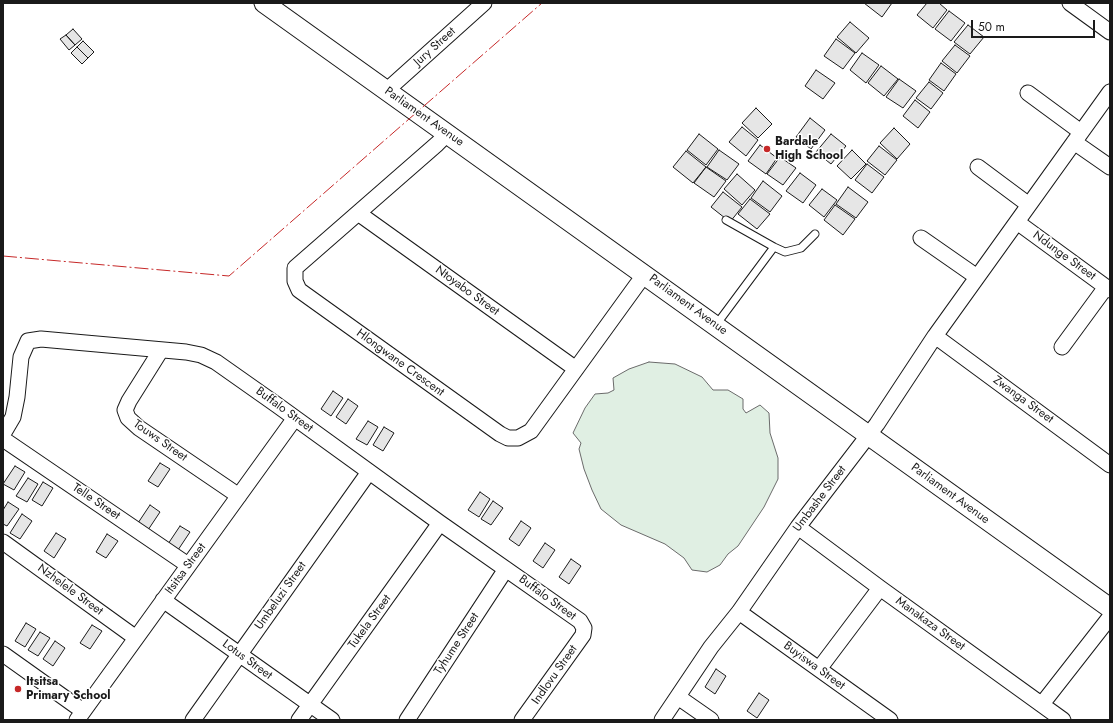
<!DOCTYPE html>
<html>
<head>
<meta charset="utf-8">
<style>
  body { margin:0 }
  #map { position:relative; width:1113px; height:723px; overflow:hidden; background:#fff; font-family:Jost,sans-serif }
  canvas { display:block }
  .frame { position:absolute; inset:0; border:4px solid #1a1a1a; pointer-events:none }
  .scale { position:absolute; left:971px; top:20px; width:124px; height:18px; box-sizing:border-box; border:2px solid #1a1a1a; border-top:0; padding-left:5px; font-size:12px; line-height:14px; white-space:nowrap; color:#1a1a1a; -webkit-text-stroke:3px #fff; paint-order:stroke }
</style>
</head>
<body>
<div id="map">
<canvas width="1113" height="723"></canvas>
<div class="frame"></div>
<div class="scale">50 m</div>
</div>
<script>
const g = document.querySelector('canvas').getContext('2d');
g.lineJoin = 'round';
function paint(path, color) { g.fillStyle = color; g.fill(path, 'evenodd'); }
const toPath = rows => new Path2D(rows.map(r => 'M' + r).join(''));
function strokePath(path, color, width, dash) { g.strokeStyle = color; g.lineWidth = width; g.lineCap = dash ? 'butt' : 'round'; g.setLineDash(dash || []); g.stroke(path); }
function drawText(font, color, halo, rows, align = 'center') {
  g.font = font + ' Jost,sans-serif'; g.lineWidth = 3; g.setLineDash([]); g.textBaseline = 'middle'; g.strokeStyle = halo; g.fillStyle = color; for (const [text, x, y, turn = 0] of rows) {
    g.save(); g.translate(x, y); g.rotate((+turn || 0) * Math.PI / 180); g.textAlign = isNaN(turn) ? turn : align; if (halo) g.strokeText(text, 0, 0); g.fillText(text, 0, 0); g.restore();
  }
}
const green = toPath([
  [649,362,675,364,702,377,713,390,728,390,743,399,743,409,746,413,760,405,769,413,770,433,778,458,778,479,764,507,738,546,728,554,720,565,707,572,692,570,684,558,665,544,621,525,601,509,592,490,584,469,579,449,581,443,573,433,585,408,595,394,608,393,614,390,613,378,629,369,649,362]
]);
paint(green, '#e0efe3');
strokePath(green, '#6a6a6a', 1);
const building = toPath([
  [864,3,892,3,882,17,864,3],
  [927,3,939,3,947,10,933,28,917,15,927,3],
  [949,11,965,23,951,41,935,29,949,11],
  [850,22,869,38,856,53,837,37,850,22],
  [968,25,984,37,970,54,954,42,968,25],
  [73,29,82,39,75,45,66,35,73,29],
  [66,35,75,45,69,50,60,39,66,35],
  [836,39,855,53,843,69,824,56,836,39],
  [83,41,94,52,88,58,77,47,83,41],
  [955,45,970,56,957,73,942,61,955,45],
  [77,47,88,58,82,64,71,53,77,47],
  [862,53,879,65,866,83,850,70,862,53],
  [941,63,956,74,944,91,929,80,941,63],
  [881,66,898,79,884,96,868,83,881,66],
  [816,70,835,83,823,99,805,86,816,70],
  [899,79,916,91,903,108,886,97,899,79],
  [929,82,943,93,931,109,916,98,929,82],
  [915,100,930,112,918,128,903,116,915,100],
  [756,108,772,124,758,138,742,123,756,108],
  [810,118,825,130,811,149,796,137,810,118],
  [742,127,758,140,746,156,729,142,742,127],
  [894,128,910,144,897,159,880,143,894,128],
  [699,134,718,149,706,165,687,150,699,134],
  [831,134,846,146,831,164,816,152,831,134],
  [760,145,777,158,766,174,748,161,760,145],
  [879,146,897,160,885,175,867,161,879,146],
  [719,150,739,164,727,180,707,167,719,150],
  [852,150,866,164,851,179,837,166,852,150],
  [686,151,706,167,693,183,673,167,686,151],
  [780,157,796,168,783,185,767,174,780,157],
  [867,164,884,177,872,193,855,180,867,164],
  [706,167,726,181,714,197,694,183,706,167],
  [800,173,816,185,803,203,786,191,800,173],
  [737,174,755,190,742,205,724,189,737,174],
  [763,181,782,196,770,212,751,198,763,181],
  [848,187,868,202,856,218,836,204,848,187],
  [822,189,837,200,824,217,809,205,822,189],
  [723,192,742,207,730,222,711,207,723,192],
  [750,199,770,214,757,229,738,214,750,199],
  [835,205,855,219,843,235,824,220,835,205],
  [333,391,343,398,331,416,321,409,333,391],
  [348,399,358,406,346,424,336,417,348,399],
  [368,421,378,427,367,445,356,439,368,421],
  [384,427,394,433,383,451,373,445,384,427],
  [160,463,170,469,158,487,148,481,160,463],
  [15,466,25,472,14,490,3,484,15,466],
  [28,478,38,484,27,502,16,496,28,478],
  [43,482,53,488,42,506,32,500,43,482],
  [480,492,490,499,479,517,468,510,480,492],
  [493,501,503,508,491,525,481,519,493,501],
  [8,502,19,509,7,526,3,524,3,510,8,502],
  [150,505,160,512,148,530,138,523,150,505],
  [22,514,32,521,20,539,10,533,22,514],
  [521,521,531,528,519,546,509,539,521,521],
  [180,526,190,532,178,550,168,544,180,526],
  [56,533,66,539,54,558,44,551,56,533],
  [107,534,118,541,106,558,96,552,107,534],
  [545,543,555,550,543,568,533,561,545,543],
  [571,559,581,566,569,584,559,577,571,559],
  [26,623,36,629,25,647,15,641,26,623],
  [92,625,102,631,90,649,80,643,92,625],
  [40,632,50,638,38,656,28,650,40,632],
  [55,641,65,648,53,666,43,659,55,641],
  [716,669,726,676,715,694,705,687,716,669],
  [759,693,769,700,757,718,747,711,759,693]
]);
paint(building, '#e6e6e6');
strokePath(building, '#1a1a1a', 1);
const service = toPath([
  [726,220,774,247,785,252,801,248,815,234],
  [716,325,774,247]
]);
const minor = toPath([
  [1070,3,1110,32],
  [386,91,484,3],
  [1028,93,1081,132],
  [447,134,437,144,295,268,295,281,299,290,500,434,508,438,518,438,531,431,636,286,645,274],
  [1074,142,1110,167],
  [978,167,1029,205],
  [358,213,576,369],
  [1017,222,1110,290],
  [921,238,977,277],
  [935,336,1110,465],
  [1062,347,1106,287],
  [161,350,129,401,125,410,128,418,139,428,239,496],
  [3,434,13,417,17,397,21,357,28,341,41,339,186,352,201,355,216,362,277,405,440,523,580,621,584,628,583,635,522,720],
  [3,439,188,565],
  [798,527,880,588,1063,720],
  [3,542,136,638],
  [163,600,332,720],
  [739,612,890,720],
  [3,654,83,711],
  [819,669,880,588],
  [678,697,711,720],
  [1042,704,1110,617],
  [77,720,295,418],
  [193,720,369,472],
  [299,720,440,523],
  [407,720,506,569],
  [662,720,711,647,739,612,798,527,877,424,935,336,1110,92]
]);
const tertiary = toPath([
  [264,3,1110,608]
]);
strokePath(service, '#1a1a1a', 9);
strokePath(minor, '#1a1a1a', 17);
strokePath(tertiary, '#1a1a1a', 21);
strokePath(service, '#fff', 7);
strokePath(minor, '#fff', 15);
strokePath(tertiary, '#fff', 19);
strokePath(toPath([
  [3,256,229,276,542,3]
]), '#c62828', 1, [14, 3, 2, 3]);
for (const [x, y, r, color] of [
  [767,149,4,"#c62828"],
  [18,689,4,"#c62828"]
]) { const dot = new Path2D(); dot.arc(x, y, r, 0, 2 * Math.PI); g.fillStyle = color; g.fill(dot); strokePath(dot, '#fff', 1.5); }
drawText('12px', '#1a1a1a', '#fff', [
  ["Jury Street",435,47,-42],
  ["Parliament Avenue",424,117,35],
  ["Ndunge Street",1064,256,36],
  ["Ntoyabo Street",467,291,36],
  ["Parliament Avenue",688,305,36],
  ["Hlongwane Crescent",400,363,36],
  ["Zwanga Street",1023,400,36],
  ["Buffalo Street",284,410,36],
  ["Touws Street",160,441,35],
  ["Parliament Avenue",950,494,36],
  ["Umbashe Street",820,499,-53],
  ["Telle Street",96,502,34],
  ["Itsitsa Street",186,569,-54],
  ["Nzhelele Street",70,590,36],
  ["Umbeluzi Street",281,596,-55],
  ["Buffalo Street",547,598,36],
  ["Tukela Street",370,622,-54],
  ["Manakaza Street",930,624,36],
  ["Tyhume Street",457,644,-57],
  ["Lotus Street",247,660,36],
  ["Buyiswa Street",814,666,36],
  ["Indlovu Street",555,675,-55]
]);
drawText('bold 12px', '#1a1a1a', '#fff', [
  ["Bardale",775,142],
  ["High School",775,156],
  ["Itsitsa",26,682],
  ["Primary School",26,696]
], 'left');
</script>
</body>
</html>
